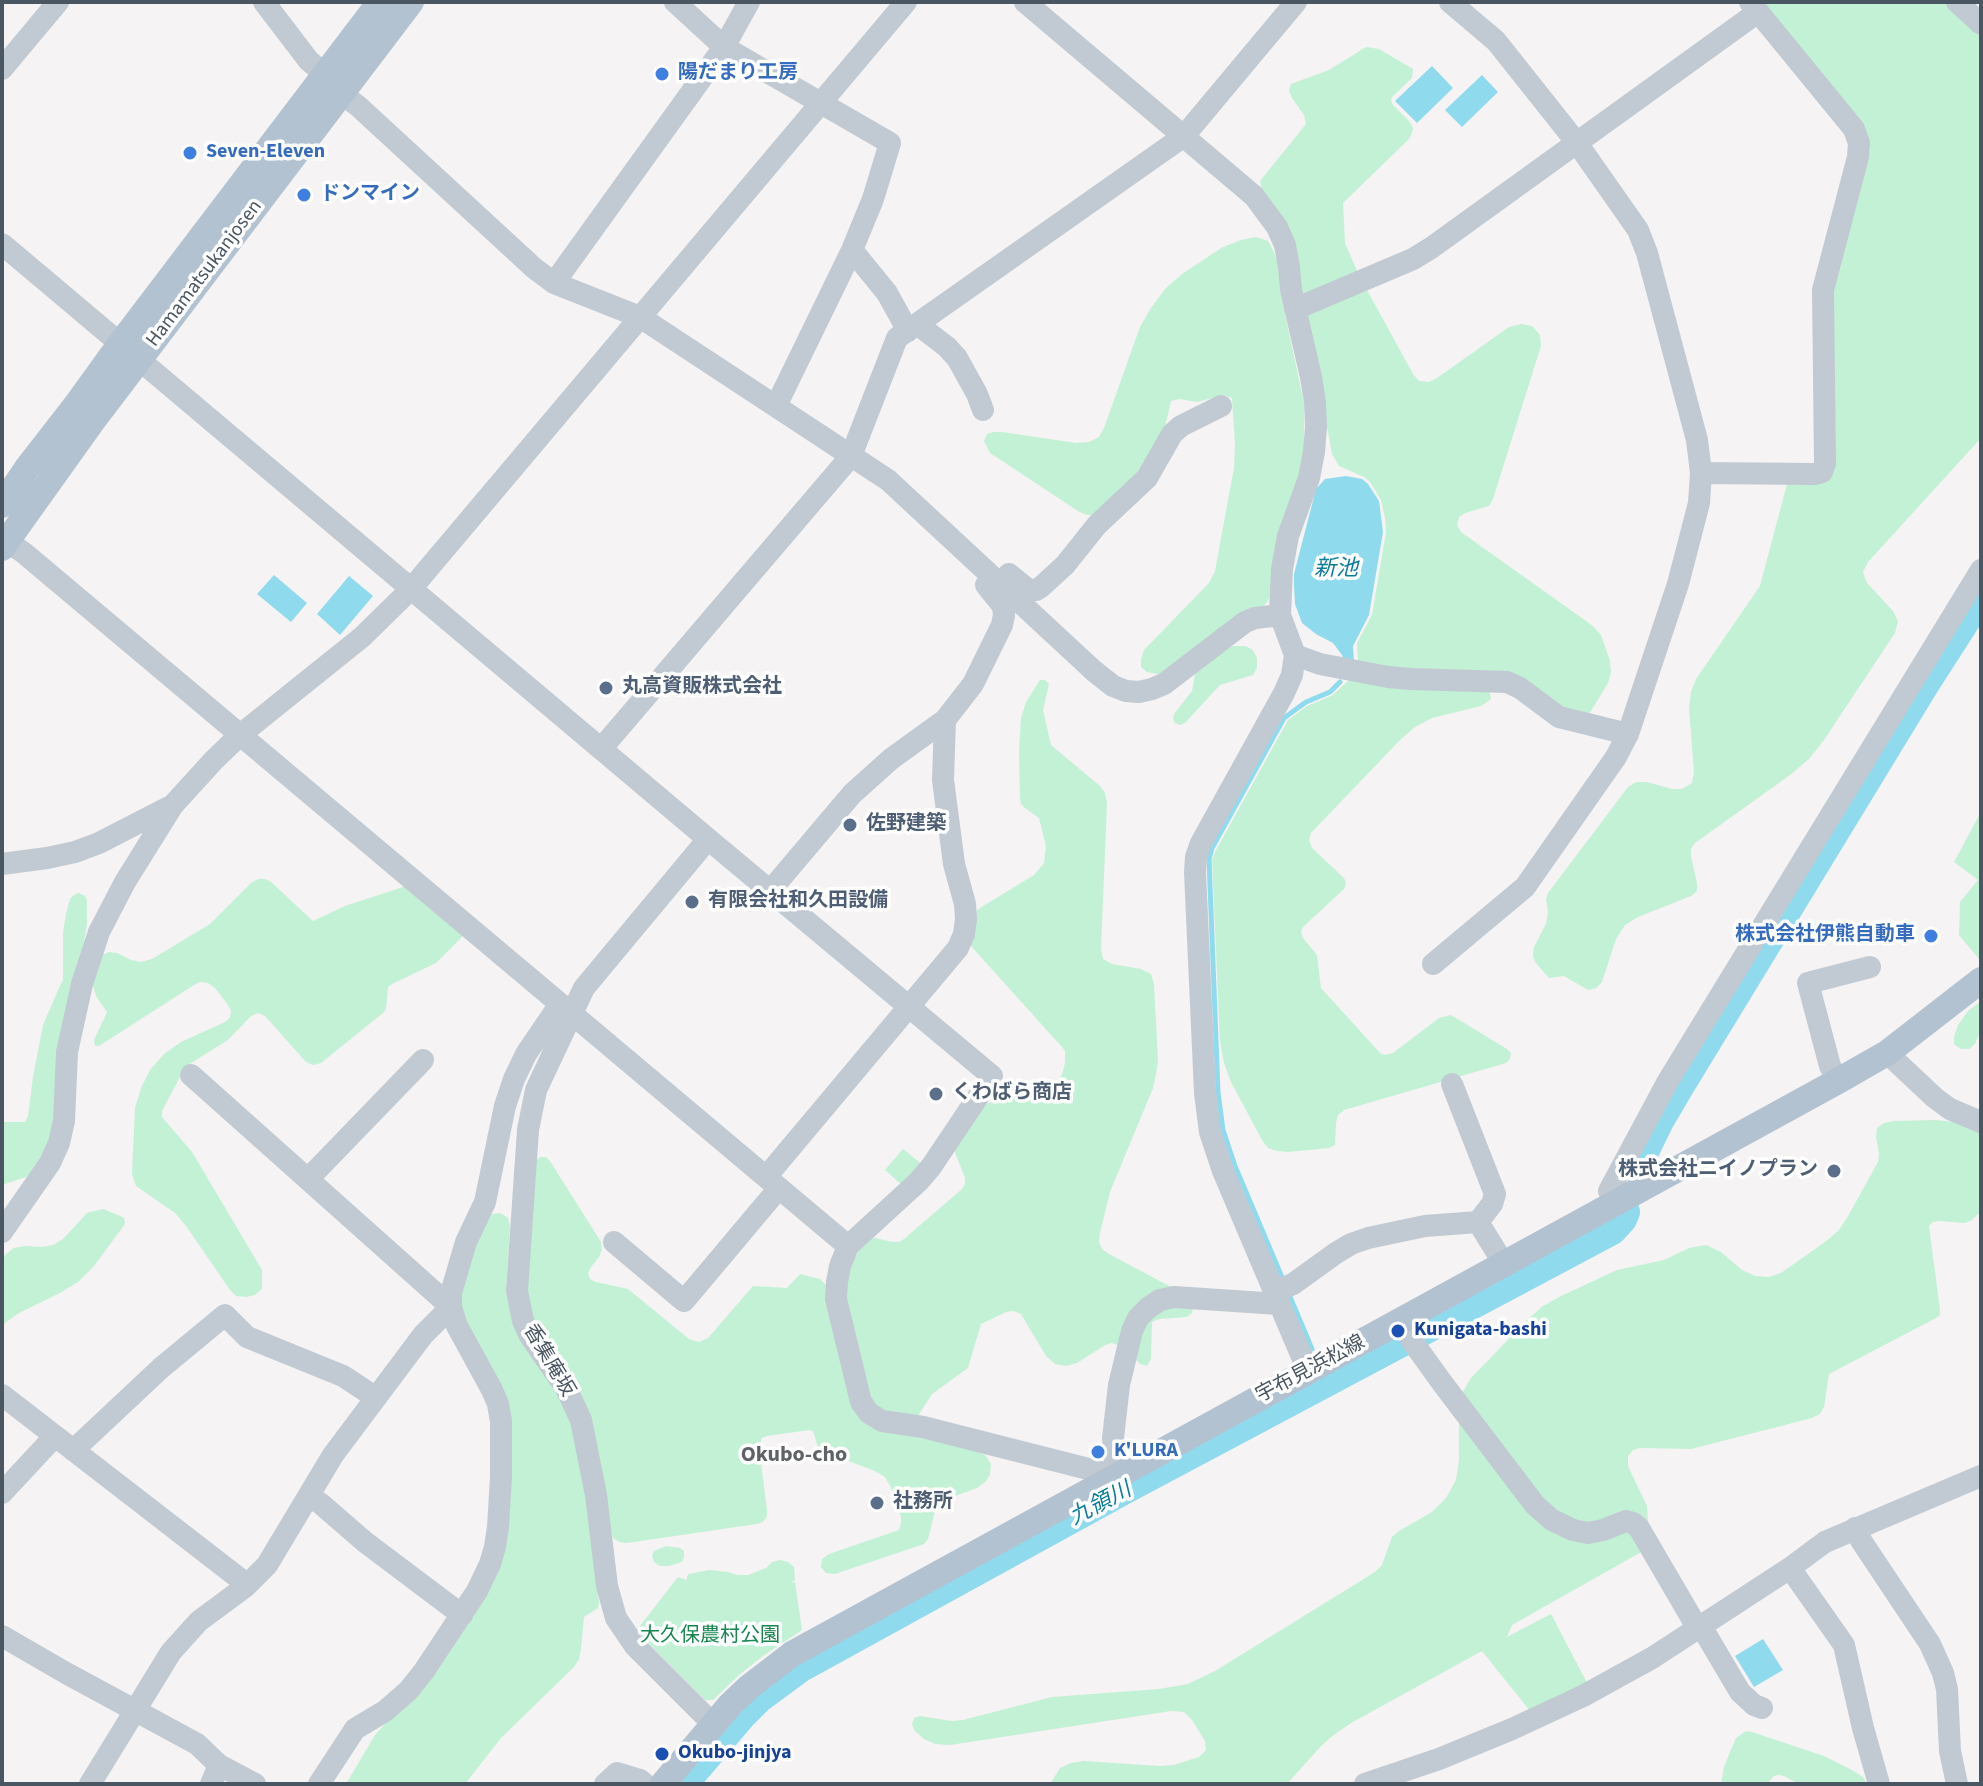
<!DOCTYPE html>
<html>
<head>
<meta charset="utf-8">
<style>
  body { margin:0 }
  #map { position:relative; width:1983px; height:1786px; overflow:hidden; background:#f5f3f3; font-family:"Source Sans 3",sans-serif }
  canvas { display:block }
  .frame { position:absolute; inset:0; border:4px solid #4a5661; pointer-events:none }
</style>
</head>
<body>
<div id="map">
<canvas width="1983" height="1786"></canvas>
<div class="frame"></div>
</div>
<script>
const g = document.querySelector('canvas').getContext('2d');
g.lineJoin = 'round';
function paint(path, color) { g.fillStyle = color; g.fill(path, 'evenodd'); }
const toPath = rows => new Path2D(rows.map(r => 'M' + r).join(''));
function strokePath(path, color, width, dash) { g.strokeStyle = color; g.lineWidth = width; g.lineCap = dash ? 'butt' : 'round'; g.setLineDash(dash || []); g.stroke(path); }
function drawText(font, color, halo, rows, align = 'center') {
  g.font = font + ' "Source Sans 3","Noto Sans JP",sans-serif'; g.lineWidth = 7; g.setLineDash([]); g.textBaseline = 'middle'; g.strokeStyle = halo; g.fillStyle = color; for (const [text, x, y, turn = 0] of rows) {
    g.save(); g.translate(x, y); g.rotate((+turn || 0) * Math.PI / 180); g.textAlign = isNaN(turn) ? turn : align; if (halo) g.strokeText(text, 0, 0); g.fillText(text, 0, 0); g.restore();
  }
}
paint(toPath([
  [1758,2,1949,2,1981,31,1981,438,1868,562,1863,572,1867,583,1893,611,1898,621,1895,633,1824,740,1809,759,1790,775,1695,843,1691,849,1691,856,1697,883,1697,891,1691,896,1638,917,1625,925,1616,939,1602,982,1596,988,1588,990,1564,976,1549,978,1535,962,1533,955,1534,947,1546,924,1548,912,1546,899,1548,893,1628,787,1636,782,1647,782,1672,789,1682,789,1692,783,1694,772,1689,708,1691,692,1696,679,1760,586,1787,484,1815,481,1829,304,1865,158],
  [1366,47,1379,49,1413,69,1412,78,1392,97,1391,100,1392,104,1410,122,1413,128,1412,133,1409,139,1343,203,1345,243,1357,271,1302,295,1286,222,1262,191,1260,181,1306,124,1304,115,1292,98,1289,91,1291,84,1329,70],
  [1256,237,1268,241,1274,252,1279,268,1280,291,1304,403,1304,451,1299,475,1274,551,1271,594,1268,601,1262,607,1166,673,1157,674,1147,672,1141,667,1141,659,1144,650,1209,583,1215,571,1234,468,1235,445,1232,398,1224,395,1197,402,1179,399,1171,401,1164,431,1151,462,1097,515,1087,515,1078,511,990,453,984,441,987,434,993,432,1002,432,1076,443,1089,442,1099,437,1104,428,1140,327,1151,308,1165,289,1182,274,1223,247,1241,240],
  [1367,290,1413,374,1419,381,1429,382,1437,378,1509,327,1521,324,1532,326,1540,335,1541,346,1493,499,1489,506,1465,513,1459,517,1457,525,1461,532,1593,626,1601,635,1610,661,1611,673,1608,683,1588,716,1577,717,1523,682,1411,673,1358,661,1357,643,1372,615,1386,532,1385,518,1381,500,1370,482,1364,477,1339,466,1332,454,1307,318,1309,310],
  [1233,646,1245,646,1253,650,1257,658,1257,668,1253,675,1220,685,1185,723,1180,725,1175,723,1173,719,1174,714,1192,691,1196,669,1224,648],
  [1350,679,1489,690,1491,699,1481,706,1432,718,1415,727,1400,740,1311,833,1309,840,1312,848,1344,878,1346,883,1344,889,1303,927,1301,932,1303,938,1317,955,1321,988,1380,1053,1385,1055,1393,1053,1439,1018,1451,1015,1507,1049,1511,1053,1510,1059,1506,1063,1344,1110,1338,1115,1336,1123,1335,1145,1329,1148,1288,1152,1277,1151,1268,1148,1262,1140,1231,1082,1224,1063,1220,1041,1212,860,1216,850,1288,720,1307,706,1333,695],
  [1040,680,1045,680,1049,684,1043,710,1051,745,1100,786,1105,793,1107,803,1101,949,1103,959,1112,964,1141,969,1151,974,1154,984,1158,1060,1156,1074,1153,1088,1110,1192,1100,1233,1099,1242,1102,1249,1109,1254,1173,1288,1193,1307,1192,1313,1187,1317,1159,1319,1152,1322,1151,1359,1147,1366,1140,1364,1125,1348,1112,1343,1105,1345,1077,1363,1066,1366,1055,1364,1046,1356,1021,1314,1014,1311,1006,1312,981,1324,968,1368,932,1394,918,1416,885,1413,869,1399,845,1298,849,1268,862,1244,871,1237,893,1242,899,1242,904,1239,962,1189,965,1184,965,1178,954,1150,986,1104,997,1100,1036,1093,1051,1086,1062,1075,1065,1063,1065,1051,1062,1047,970,945,974,913,980,908,1034,875,1044,863,1046,846,1039,818,1025,808,1021,804,1020,799,1019,751,1021,718,1026,702],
  [1981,812,1981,958,1979,959,1959,935,1960,902,1978,880,1954,862],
  [258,879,265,879,271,882,313,921,345,906,403,887,409,887,462,931,462,937,436,963,392,984,388,987,386,1009,383,1013,321,1063,313,1065,306,1062,265,1016,258,1013,251,1016,228,1040,188,1065,181,1075,162,1111,162,1117,192,1152,262,1270,262,1289,255,1295,246,1297,236,1296,230,1290,186,1226,175,1213,136,1186,132,1174,135,1108,141,1088,150,1070,164,1054,181,1042,225,1022,230,1018,231,1011,228,1005,215,988,208,983,200,982,194,985,99,1046,95,1046,94,1040,107,1012,96,996,93,986,102,955,109,952,117,953,131,960,141,962,152,959,210,924,251,883],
  [79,893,85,896,87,901,87,924,52,1140,29,1176,2,1185,2,1122,25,1122,28,1116,33,1077,43,1025,63,979,63,933,66,914,70,899,74,895],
  [1981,1001,1981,1029,1975,1044,1969,1049,1961,1049,1954,1044,1954,1037,1958,1025,1968,1011],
  [1936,1120,1955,1122,1981,1130,1981,1211,1972,1220,1965,1223,1939,1221,1933,1222,1929,1226,1940,1310,1940,1315,1936,1318,1829,1374,1824,1407,1820,1414,1812,1418,1691,1449,1640,1448,1633,1450,1628,1456,1628,1466,1647,1506,1648,1522,1648,1537,1643,1551,1512,1625,1507,1637,1551,1614,1587,1683,1530,1711,1482,1651,1351,1723,1335,1734,1322,1745,1287,1784,1050,1784,1060,1768,1071,1763,1084,1761,1160,1766,1174,1765,1199,1757,1206,1750,1205,1741,1192,1720,1184,1712,1171,1711,950,1745,935,1744,924,1739,914,1730,912,1724,914,1718,920,1716,952,1721,963,1720,1052,1697,1159,1689,1188,1684,1215,1671,1375,1572,1382,1565,1392,1537,1399,1531,1432,1512,1446,1498,1456,1480,1459,1460,1459,1411,1462,1393,1471,1378,1528,1319,1543,1306,1561,1296,1617,1270,1664,1260,1689,1248,1706,1245,1721,1252,1742,1270,1755,1276,1769,1277,1781,1273,1825,1242,1838,1231,1847,1218,1878,1162,1879,1154,1876,1137,1877,1128,1884,1123,1894,1121],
  [903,1149,923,1165,903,1186,885,1170],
  [541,1157,546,1157,550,1161,601,1242,602,1250,599,1257,591,1267,588,1273,590,1279,596,1282,628,1289,689,1339,699,1342,708,1338,753,1286,787,1288,800,1274,820,1279,826,1285,853,1406,921,1436,975,1450,985,1455,991,1464,990,1475,985,1482,977,1488,944,1500,938,1504,935,1511,928,1539,924,1544,835,1574,826,1573,821,1567,822,1559,829,1554,899,1530,901,1523,901,1517,891,1487,885,1477,875,1471,819,1450,813,1431,809,1430,767,1436,762,1438,759,1447,767,1510,767,1516,763,1522,757,1524,627,1543,619,1542,613,1538,611,1530,590,1417,575,1383,539,1331,533,1318,527,1290,536,1164,537,1159],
  [103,1209,120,1216,124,1218,125,1224,94,1266,78,1282,60,1293,19,1313,6,1322,2,1327,2,1259,6,1254,14,1248,25,1246,42,1247,53,1245,63,1239,87,1213],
  [500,1213,508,1218,510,1227,506,1291,513,1325,557,1393,571,1423,586,1497,599,1603,598,1608,584,1617,581,1649,579,1659,574,1667,501,1738,465,1784,346,1784,375,1735,390,1718,470,1620,510,1478,460,1306,460,1295,475,1245,486,1221,492,1214],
  [666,1546,680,1548,684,1551,684,1557,682,1562,669,1566,660,1566,654,1562,652,1556,654,1551],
  [780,1560,788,1562,794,1567,795,1580,791,1583,795,1582,802,1630,763,1656,739,1675,713,1700,705,1700,636,1631,678,1577,687,1580,687,1576,689,1574,709,1570,728,1572,737,1575,748,1575,766,1568,772,1562],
  [1746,1731,1752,1732,1824,1756,1852,1770,1863,1777,1867,1784,1799,1784,1784,1776,1779,1775,1774,1776,1767,1784,1721,1784,1724,1767,1730,1752,1736,1738]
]), '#c3f1d5');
paint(toPath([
  [1432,66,1453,88,1417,123,1395,101],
  [1482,75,1498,92,1462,127,1445,110],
  [1346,476,1362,479,1368,484,1379,501,1383,532,1369,615,1353,646,1354,663,1344,661,1342,655,1333,643,1316,634,1302,623,1295,604,1294,586,1294,574,1316,489,1325,479],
  [274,575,307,603,291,622,257,594],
  [349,576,373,596,340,635,317,614],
  [1763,1639,1783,1670,1754,1687,1735,1656]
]), '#90daee');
strokePath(toPath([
  [1284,1282,1235,1166,1223,1130,1218,1092,1209,859,1212,848,1284,718,1306,702,1330,692,1340,682],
  [1288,1292,1312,1349],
  [1329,1376,1330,1379]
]), '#90daee', 5);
strokePath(toPath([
  [1638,1169,1641,1158,1659,1121,1679,1087,1924,685,1981,596],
  [683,1784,741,1716,759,1698,801,1667,1123,1490,1612,1230,1622,1219,1625,1212]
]), '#90daee', 30);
strokePath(toPath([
  [264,2,309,61,325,74],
  [675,2,724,47,890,143,873,199,852,250,776,406],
  [1025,2,1254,196,1277,227,1285,245,1289,267,1291,290,1311,377,1315,402,1316,427,1314,452,1309,478,1288,536,1282,569,1280,615,1295,655,1292,675,1284,693,1201,843,1196,857,1195,872,1205,1093,1210,1132,1223,1171,1308,1371],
  [1957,2,1981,24],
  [2,69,58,2],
  [342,94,358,106,534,268,554,283,640,317,888,480,1094,671,1113,686,1126,691,1139,692,1152,689,1164,684,1245,622,1255,618,1280,615],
  [2,244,708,839,584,988,536,1090,528,1130,517,1291,523,1321,530,1336,566,1388,581,1420,596,1495,607,1586,616,1618,635,1646,713,1724],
  [852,250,887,293,908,331],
  [554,283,724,47,749,2],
  [1295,309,1413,259,1431,248,1758,12],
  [917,324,947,347,957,358,977,394,983,410],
  [1701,473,1814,474,1822,472,1825,464,1823,290,1858,157,1859,143,1854,129,1750,2],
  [7,541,24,553,848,1246],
  [1009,574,1030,591,1036,590,1041,587,1065,565,1097,525,1147,478,1172,434,1181,426,1221,406],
  [1295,655,1320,664,1388,677,1411,679,1507,682,1520,688,1559,717,1628,734],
  [601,749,851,456,897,338,1184,136,1296,2],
  [708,839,992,1076,931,1167,918,1182,848,1246,840,1266,837,1282,836,1299,861,1402,869,1413,882,1421,923,1427,1116,1476,1113,1438,1119,1385,1132,1331,1138,1318,1148,1308,1160,1300,1174,1297,1279,1304],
  [2,864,47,858,75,852,99,843,169,807],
  [770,891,852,794,891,759,945,720,973,684,1002,625,1004,615,1003,606,986,585],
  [1433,964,1525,887,1616,757,1628,734,1678,584,1699,503,1701,473,1697,440,1647,253,1638,230,1577,143,1496,41,1450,2],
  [1887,1053,1935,1098,1950,1109,1981,1122],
  [1838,1081,1830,1066,1808,983,1870,967],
  [1452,1084,1495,1194,1492,1204,1478,1222],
  [766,1177,958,948,964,934,966,919,965,904,954,864,943,780,945,720],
  [308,1179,423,1060],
  [1616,1203,1609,1191,1668,1081,1981,570],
  [2,1232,50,1163,59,1143,64,1121,67,1052,82,984,99,932,125,882,173,805,214,760,240,735,362,637,411,589,906,2],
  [614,1242,684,1301,779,1188],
  [1274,1292,1293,1284,1336,1253,1351,1244,1368,1238,1425,1226,1478,1222,1504,1264],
  [1400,1322,1412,1341,1443,1384,1535,1505,1552,1520,1573,1530,1588,1533,1603,1530,1626,1521,1633,1523,1639,1528,1698,1629],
  [2,1395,240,1579,245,1587],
  [74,1451,81,1443,161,1368,225,1315,247,1337,343,1376,375,1397],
  [2,1493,55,1436],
  [308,1497,320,1503,365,1542,462,1615],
  [1855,1528,1862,1542,1930,1644,1943,1673,1947,1689,1950,1751,1957,1784],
  [1790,1568,1844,1645,1863,1728,1879,1784],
  [1701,1626,1740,1692,1754,1705,1762,1708],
  [2,1636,66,1673,197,1744,219,1765,255,1784],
  [90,1784,171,1652,199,1621,245,1587,267,1565,333,1455,423,1335,451,1307,191,1075],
  [211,1784,219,1765],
  [319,1784,355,1729,385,1711,408,1691,424,1671,477,1591,490,1564,495,1547,498,1527,501,1477,501,1421,498,1404,492,1390,457,1326,451,1307,451,1293,466,1242,485,1202,505,1106,514,1079,526,1054,560,1004],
  [605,1784,617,1773,640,1780,645,1784],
  [1365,1784,1439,1759,1512,1729,1583,1696,1652,1658,1790,1568,1825,1542,1981,1476]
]), '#c1cad2', 22);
strokePath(toPath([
  [2,505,27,468,76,405,120,344,380,2],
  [2,548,92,422,411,2],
  [663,1784,730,1705,749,1687,792,1654,1838,1081,1887,1053,1981,980]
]), '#b3c2d1', 26);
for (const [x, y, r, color] of [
  [662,74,8,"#3f7fe0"],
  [190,153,8,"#3f7fe0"],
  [304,195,8,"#3f7fe0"],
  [606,688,8,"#5c6f8a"],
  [850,825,8,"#5c6f8a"],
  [692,902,8,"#5c6f8a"],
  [1931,936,8,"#3f7fe0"],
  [936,1094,8,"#5c6f8a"],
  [1834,1171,8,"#5c6f8a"],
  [1398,1331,8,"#1a4fb4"],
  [1098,1452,8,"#3f7fe0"],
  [877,1503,8,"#5c6f8a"],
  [662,1754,8,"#1a4fb4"]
]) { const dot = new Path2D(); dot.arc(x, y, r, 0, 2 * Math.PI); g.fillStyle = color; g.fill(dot); strokePath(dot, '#fff', 3); }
drawText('bold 20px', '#366cbe', '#fff', [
  ["陽だまり工房",678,74],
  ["Seven-Eleven",206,153],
  ["ドンマイン",320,195],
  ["株式会社伊熊自動車",1915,936,"right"],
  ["K'LURA",1114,1452]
], 'left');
drawText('20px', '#4a5661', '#fff', [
  ["Hamamatsukanjosen",205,274,-53],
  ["香集庵坂",548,1361,59],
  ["宇布見浜松線",1311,1370,-28]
]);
drawText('bold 20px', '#4e5e75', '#fff', [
  ["丸高資販株式会社",622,688],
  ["佐野建築",866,825],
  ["有限会社和久田設備",708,902],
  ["くわばら商店",952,1094],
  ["株式会社ニイノプラン",1818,1171,"right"],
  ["社務所",893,1503]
], 'left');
drawText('bold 20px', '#164399', '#fff', [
  ["Kunigata-bashi",1414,1331],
  ["Okubo-jinjya",678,1754]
], 'left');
drawText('20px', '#17864f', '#fff', [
  ["大久保農村公園",710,1637]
]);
drawText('italic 22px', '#0c7c9b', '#fff', [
  ["新池",1336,570],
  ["九領川",1101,1505,-28]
]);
drawText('bold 22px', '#5f6368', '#fff', [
  ["Okubo-cho",794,1456]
]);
</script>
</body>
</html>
